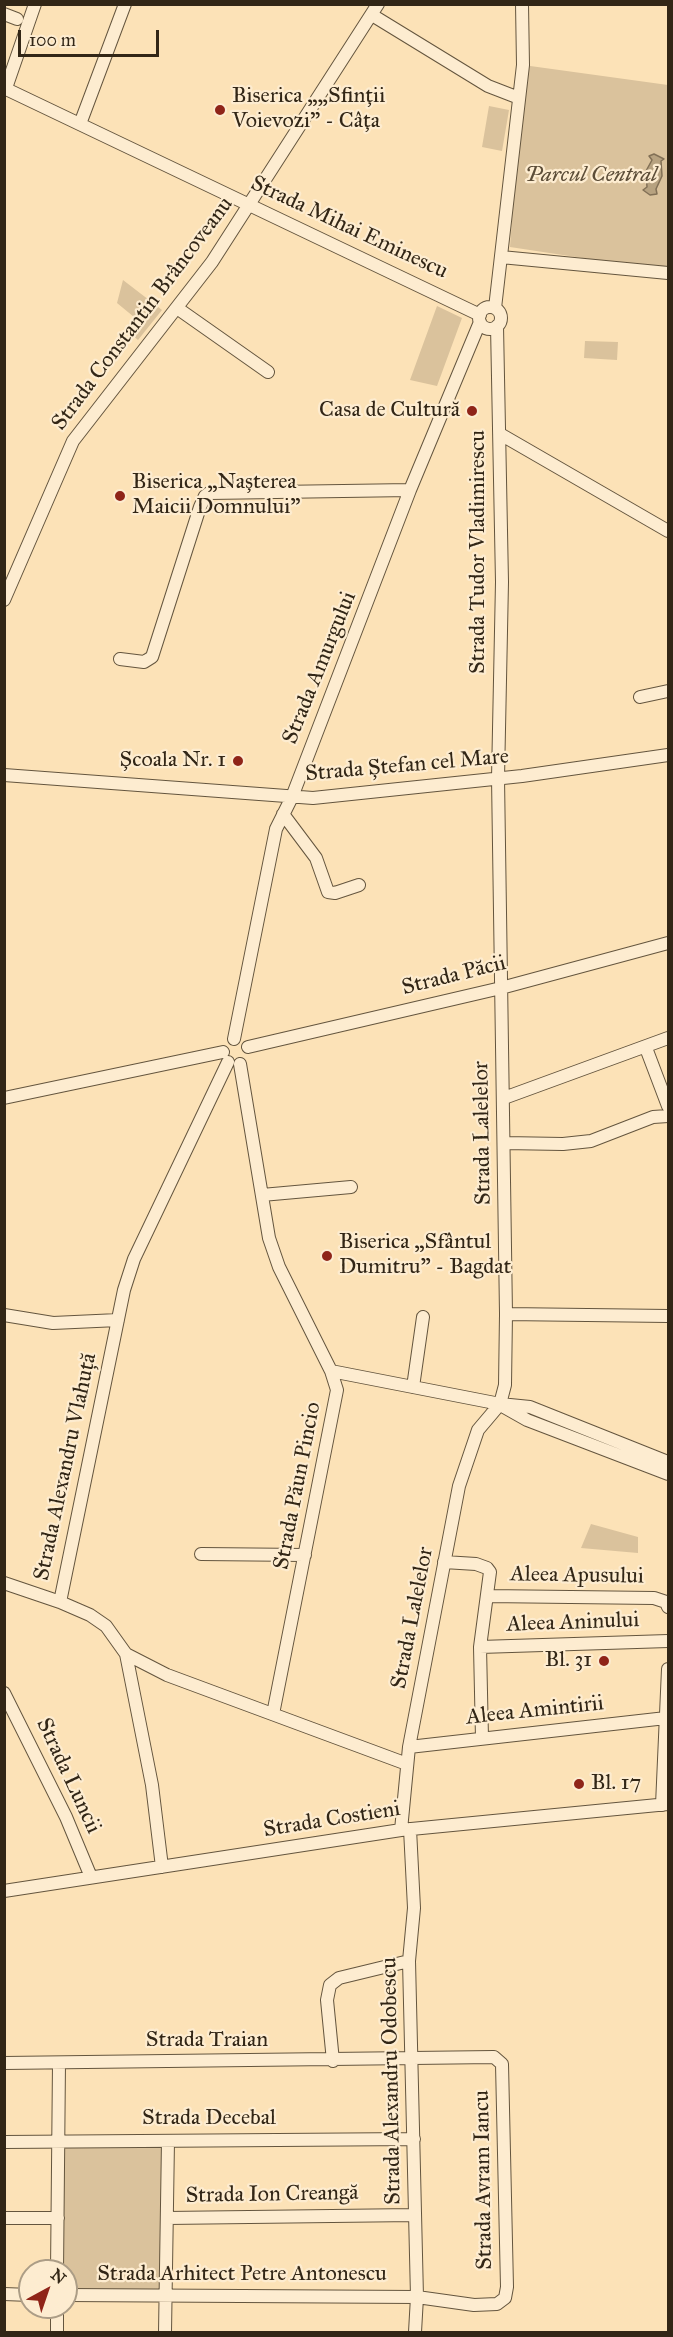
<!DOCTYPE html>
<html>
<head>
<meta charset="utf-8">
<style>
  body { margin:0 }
  #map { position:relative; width:673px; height:2337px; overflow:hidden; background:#fce2b7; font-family:"IM FELL Great Primer",serif }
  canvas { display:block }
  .frame { position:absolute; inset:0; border:6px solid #322616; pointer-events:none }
  .north { position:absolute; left:18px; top:2259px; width:60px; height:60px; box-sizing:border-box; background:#fdecd0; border:2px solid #ac9d86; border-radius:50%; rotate:40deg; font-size:16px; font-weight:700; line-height:24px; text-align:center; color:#322616 }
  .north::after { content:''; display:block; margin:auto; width:21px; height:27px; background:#8f2418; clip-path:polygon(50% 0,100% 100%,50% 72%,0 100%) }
  .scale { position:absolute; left:18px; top:30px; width:141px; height:27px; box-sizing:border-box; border:3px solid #322616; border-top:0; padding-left:8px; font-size:18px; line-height:21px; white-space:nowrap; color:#322616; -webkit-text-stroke:4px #fdecd0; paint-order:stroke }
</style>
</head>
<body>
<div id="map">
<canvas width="673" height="2337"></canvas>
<div class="frame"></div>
<div class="north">N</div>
<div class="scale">100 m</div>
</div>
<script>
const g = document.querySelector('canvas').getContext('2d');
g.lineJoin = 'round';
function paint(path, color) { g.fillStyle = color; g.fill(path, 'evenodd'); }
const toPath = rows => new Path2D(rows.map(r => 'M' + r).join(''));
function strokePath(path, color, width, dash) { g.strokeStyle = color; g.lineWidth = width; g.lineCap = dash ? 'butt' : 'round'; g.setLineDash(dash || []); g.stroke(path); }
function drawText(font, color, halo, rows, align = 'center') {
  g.font = font + ' "IM FELL Great Primer",serif'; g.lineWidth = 4.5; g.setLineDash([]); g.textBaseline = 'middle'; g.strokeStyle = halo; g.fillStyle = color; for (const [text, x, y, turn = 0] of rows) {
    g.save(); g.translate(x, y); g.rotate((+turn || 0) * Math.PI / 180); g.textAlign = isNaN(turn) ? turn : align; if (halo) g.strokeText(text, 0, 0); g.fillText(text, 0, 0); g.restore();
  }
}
paint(toPath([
  [523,65,668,85,668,271,510,247],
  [489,106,509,110,502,151,482,147],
  [123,280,162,310,138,340,125,329,134,317,117,303],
  [437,306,462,318,437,386,410,380],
  [585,341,618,342,617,360,584,358],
  [591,1524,638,1537,638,1553,581,1548],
  [61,2143,166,2143,166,2294,66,2295,66,2271,57,2271]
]), '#dac29c');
const water = toPath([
  [654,154,664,159,661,161,662,176,656,189,657,194,650,195,643,190,647,187,646,171,652,160,649,156,654,154]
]);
paint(water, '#b7a280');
strokePath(water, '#827056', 1.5);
const minor = toPath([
  [4,14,17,19],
  [372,15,488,86,519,98],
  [4,88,480,315],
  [6,88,35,4],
  [80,124,125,4],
  [501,257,668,273],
  '479 318a11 11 0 1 1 22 0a11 11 0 1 1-22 0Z',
  [177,308,268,372],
  [495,308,523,65,522,4],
  [500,434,668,531],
  [4,600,73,441,212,262,378,4],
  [120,659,144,662,152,657,200,507,205,496,209,493,410,490],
  [640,697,668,691],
  [4,775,313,798,522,776,668,755],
  [283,814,316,858,328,892,335,893,359,885],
  [234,1039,276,829,292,797,410,490,480,322],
  [248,1047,501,988,668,943],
  [646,1048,668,1106],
  [240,1064,269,1238,279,1267,331,1371,337,1390,273,1714],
  [4,1098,223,1052],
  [504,1098,668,1038],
  [504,1143,563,1144,591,1141,653,1117,668,1116],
  [262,1195,351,1187],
  [506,1314,668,1316],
  [4,1315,53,1323,118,1320],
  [331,1371,500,1404,530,1407,668,1462],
  [413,1387,423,1317],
  [504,1407,527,1420,668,1474],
  [201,1554,305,1555],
  [444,1562,476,1564,487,1568,490,1572,480,1647,482,1738],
  [4,1583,60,1602],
  [487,1596,654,1598,666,1602,668,1607],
  [480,1647,668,1641],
  [126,1654,167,1675,407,1764],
  [4,1693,66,1817,91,1877],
  [409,1747,666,1718],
  [662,1805,668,1669],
  [410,1829,414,1908,409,1961,417,2297,415,2332],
  [401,1830,409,1747,459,1486,478,1430,500,1404,505,1385,506,1314,498,778,502,582,497,326],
  [162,1867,152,1785,126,1654,106,1626,90,1615,60,1602,124,1290,134,1259,228,1062],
  [4,1891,401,1830,668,1804],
  [333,2061,327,2000,330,1985,339,1978,409,1961],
  [4,2063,494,2057,502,2064,507,2287,505,2298,497,2304,474,2305,417,2297,66,2295],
  [4,2142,414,2139],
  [4,2218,58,2218],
  [167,2218,414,2215],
  [57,2271,59,2063],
  [4,2294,30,2295],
  [57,2307,57,2332],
  [165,2332,168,2141]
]);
strokePath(minor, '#64553e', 14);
strokePath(minor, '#fdecd0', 12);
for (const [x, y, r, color] of [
  [220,110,6,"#8f2418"],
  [472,411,6,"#8f2418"],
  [120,496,6,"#8f2418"],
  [238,761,6,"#8f2418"],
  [327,1256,6,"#8f2418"],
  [604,1661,6,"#8f2418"],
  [579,1784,6,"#8f2418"]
]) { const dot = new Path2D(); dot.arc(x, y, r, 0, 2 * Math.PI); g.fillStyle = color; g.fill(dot); strokePath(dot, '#fdecd0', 2); }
drawText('22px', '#322616', '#fdecd0', [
  ["Biserica „„Sfinții",232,97],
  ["Voievozi” - Câța",232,122],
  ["Casa de Cultură",460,411,"right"],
  ["Biserica „Nașterea",132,483],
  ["Maicii Domnului”",132,508],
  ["Școala Nr. 1",226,761,"right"],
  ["Biserica „Sfântul",339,1243],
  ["Dumitru” - Bagdat",339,1268],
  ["Bl. 31",592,1661,"right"],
  ["Bl. 17",591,1784]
], 'left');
drawText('italic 22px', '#5c4d38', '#fdecd0', [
  ["Parcul Central",591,176]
]);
drawText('22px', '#322616', '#fdecd0', [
  ["Strada Mihai Eminescu",349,228,25],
  ["Strada Constantin Brâncoveanu",143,314,-53],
  ["Strada Tudor Vladimirescu",479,552,-90],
  ["Strada Amurgului",320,668,-68],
  ["Strada Ștefan cel Mare",407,766,-5],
  ["Strada Păcii",454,976,-14],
  ["Strada Lalelelor",483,1133,-91],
  ["Strada Alexandru Vlahuță",66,1467,-78],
  ["Strada Păun Pincio",298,1486,-79],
  ["Aleea Apusului",577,1576,1],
  ["Strada Lalelelor",413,1618,-79],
  ["Aleea Aninului",573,1623,-2],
  ["Aleea Amintirii",535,1711,-6],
  ["Strada Luncii",68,1776,65],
  ["Strada Costieni",332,1820,-9],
  ["Strada Traian",207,2041],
  ["Strada Alexandru Odobescu",392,2081,-91],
  ["Strada Decebal",209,2119],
  ["Strada Avram Iancu",484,2180,-91],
  ["Strada Ion Creangă",272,2195,-1],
  ["Strada Arhitect Petre Antonescu",242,2275]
]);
</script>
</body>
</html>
